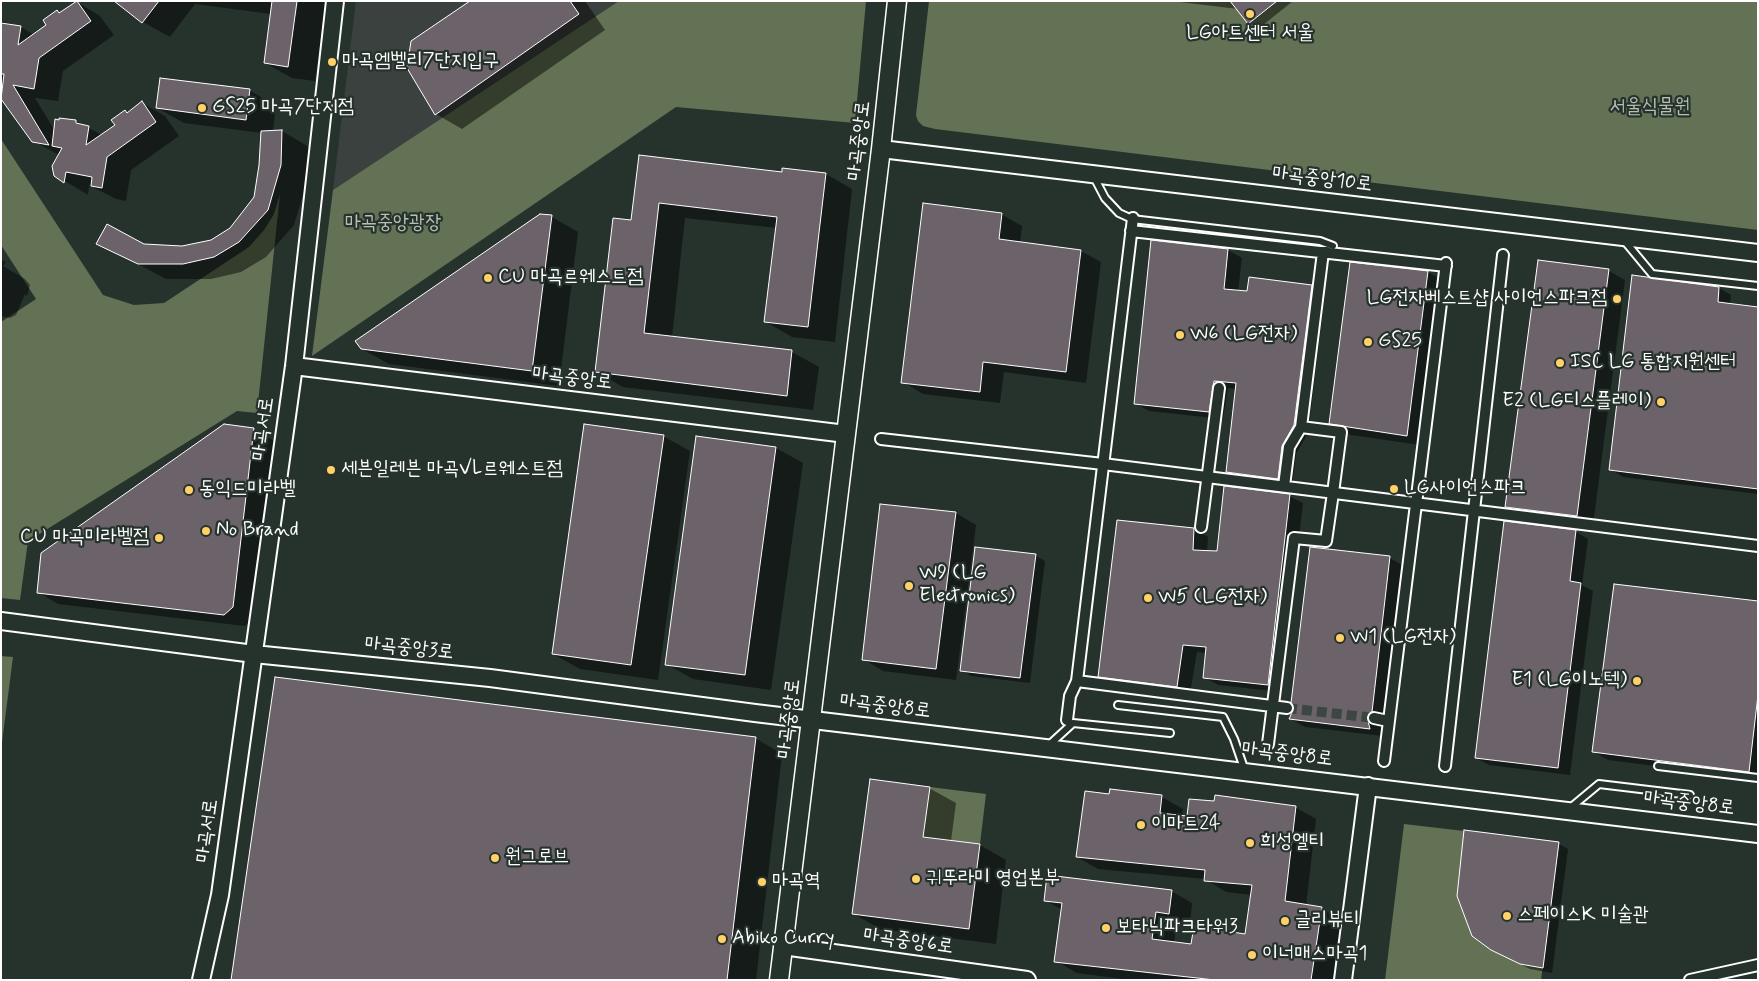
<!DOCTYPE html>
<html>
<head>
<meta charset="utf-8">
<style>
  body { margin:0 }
  #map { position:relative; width:1759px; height:981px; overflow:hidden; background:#26332d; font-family:Mynerve,sans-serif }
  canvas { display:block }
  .frame { position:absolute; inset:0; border:2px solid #fff; pointer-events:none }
</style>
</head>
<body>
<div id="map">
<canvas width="1759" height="981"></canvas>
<div class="frame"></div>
</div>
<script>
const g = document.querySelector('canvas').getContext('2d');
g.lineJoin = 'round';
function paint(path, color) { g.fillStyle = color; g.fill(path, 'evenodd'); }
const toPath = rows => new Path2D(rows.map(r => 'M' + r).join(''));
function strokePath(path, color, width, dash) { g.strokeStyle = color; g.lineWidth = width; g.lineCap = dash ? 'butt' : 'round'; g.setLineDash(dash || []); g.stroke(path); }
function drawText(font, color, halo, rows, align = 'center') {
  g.font = font + ' Mynerve,"Poor Story",sans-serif'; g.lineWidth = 4.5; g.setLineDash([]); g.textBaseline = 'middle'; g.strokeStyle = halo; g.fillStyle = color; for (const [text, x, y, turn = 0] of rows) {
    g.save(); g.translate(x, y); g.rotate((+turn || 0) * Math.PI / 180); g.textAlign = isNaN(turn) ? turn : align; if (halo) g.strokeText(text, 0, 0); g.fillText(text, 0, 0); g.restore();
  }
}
paint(toPath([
  [356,1,619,1,333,190]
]), '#3b413f');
paint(toPath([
  [619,1,866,1,855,123,676,107,312,356,333,190],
  [929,1,1758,1,1758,230,935,129,923,126,918,121,916,115],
  [1,139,103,295,134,305,164,303,249,247,264,230,274,214,280,194,257,413,237,411,28,541,20,600,1,598,1,322,36,299,1,245],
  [1,656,13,657,1,750],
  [930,787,986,794,980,844,923,837],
  [1404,824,1559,842,1541,980,1385,980]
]), '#637254');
paint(toPath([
  [116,1,296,1,294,16,296,16,298,1,326,1,315,81,292,78,265,63,271,14,195,4,170,37,143,22],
  [472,1,585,1,605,30,462,129,436,114],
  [1171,1,1293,1,1258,29,1249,23,1238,9],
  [77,2,100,16,114,35,63,71,58,101,35,98,55,131,76,121,102,135,116,125,125,111,128,113,142,103,165,116,179,136,131,170,126,201,116,199,89,185,88,195,55,175,59,155,33,141,1,85,1,21,21,27,34,35],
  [249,90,276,106,273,131,282,131,309,147,307,181,294,225,266,257,241,272,211,279,166,279,98,243,182,247,211,241,231,229,255,197,261,165,262,133,184,123,157,108],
  [640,156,783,173,826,174,852,189,835,342,792,337,766,322,777,228,685,218,672,337,792,352,819,367,813,410,623,387,596,372,632,221],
  [1001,214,1022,226,1020,243,1081,251,1101,262,1086,383,1004,372,1000,403,923,394,903,382],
  [552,217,578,232,559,386,389,364,362,349],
  [1152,242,1228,250,1242,258,1238,292,1248,293,1312,286,1325,294,1308,433,1296,454,1292,486,1241,480,1227,472,1237,389,1228,388,1223,419,1149,411,1135,403],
  [1,260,6,262,3,266,25,279,30,285,27,296,25,294,16,315,10,318,1,316],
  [1539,261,1609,271,1625,280,1593,525,1523,516,1507,507],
  [1351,264,1428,272,1448,284,1427,446,1351,435,1330,423],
  [1719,288,1731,295,1730,305,1758,308,1758,494,1623,477,1611,470],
  [1717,291,1720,291,1718,308],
  [254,429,274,441,253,619,245,626,58,604,38,592],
  [663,436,690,451,658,680,580,669,553,654],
  [697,437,776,448,803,463,771,690,693,679,666,664],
  [1289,496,1303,503,1281,692,1218,685,1204,677,1207,653,1197,652,1190,694,1113,684,1100,676,1118,521,1194,529,1208,537,1207,552,1218,552],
  [881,505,956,513,976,525,956,680,883,671,863,659],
  [1575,531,1588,539,1582,585,1593,591,1570,775,1489,765,1476,758],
  [1311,548,1390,558,1404,566,1385,720,1381,725,1383,736,1305,727,1291,719,1295,708],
  [1036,556,1045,561,1030,683,971,676,962,670],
  [1758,602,1758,779,1608,760,1594,752],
  [755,738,782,754,756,980,232,980],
  [929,788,956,803,951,841,980,845,1006,860,996,944,880,929,854,914],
  [1111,796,1162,797,1183,809,1182,817,1295,807,1316,819,1306,906,1321,908,1342,920,1333,980,1131,980,1077,973,1056,961,1062,910,1045,900,1171,891,1192,903,1190,925,1177,923,1174,943,1192,945,1246,935,1252,895,1226,892,1205,879,1098,869,1077,857],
  [1466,832,1559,844,1568,849,1552,973,1530,969,1502,955]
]), '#0007');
const building = toPath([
  [77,1,91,21,39,58,34,89,13,85,49,145,32,142,1,99,4,74,1,74,1,23,21,26,18,45,46,25,43,20,57,10,59,13,77,1],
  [114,1,159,1,142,23,114,1],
  [272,1,297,1,288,67,264,63,272,1],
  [470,1,570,1,579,14,435,115,407,68,411,41,470,1],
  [1230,1,1277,1,1248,24,1230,1],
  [160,78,250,89,246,120,156,108,160,78],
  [142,101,156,122,107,157,102,188,91,186,92,177,66,172,64,183,54,176,52,166,62,148,52,146,55,119,59,120,59,118,76,120,76,123,89,126,86,145,115,125,111,120,125,110,127,113,142,101],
  [282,130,281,165,268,210,239,242,214,257,183,264,138,264,96,244,107,224,144,244,182,246,211,240,230,228,254,197,259,165,261,131,282,130],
  [639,155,782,172,782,168,826,173,808,327,764,322,777,217,659,203,644,333,792,350,787,396,595,372,613,218,631,220,639,155],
  [923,203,1002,213,999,239,1081,250,1066,372,983,362,980,392,901,383,923,203],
  [540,214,552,215,532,371,361,349,355,341,540,214],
  [1151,240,1228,249,1224,289,1247,291,1249,277,1312,285,1294,425,1282,446,1278,479,1226,472,1236,383,1214,381,1209,412,1134,404,1151,240],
  [1538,260,1609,269,1577,516,1505,507,1538,260],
  [1350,262,1428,271,1407,436,1329,424,1350,262],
  [1632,275,1719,287,1718,302,1758,307,1758,489,1609,470,1632,275],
  [224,424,254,428,233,607,224,615,37,593,41,553,224,424],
  [584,424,664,435,631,665,552,654,584,424],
  [696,436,776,447,745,675,665,665,696,436],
  [1224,486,1290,494,1268,685,1203,678,1206,647,1183,645,1177,687,1098,677,1117,520,1194,528,1193,550,1217,551,1224,486],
  [880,504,956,512,936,669,862,660,880,504],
  [1504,521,1576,530,1570,581,1581,583,1558,768,1475,758,1504,521],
  [975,547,1036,554,1020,678,960,671,975,547],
  [1310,547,1390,556,1372,712,1367,717,1370,729,1289,719,1294,708,1291,703,1310,547],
  [1614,584,1758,601,1758,695,1749,772,1592,752,1614,584],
  [275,677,756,737,727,980,231,980,275,677],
  [870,779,930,787,923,837,980,844,969,929,852,914,870,779],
  [1110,789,1162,795,1160,813,1187,816,1189,799,1214,801,1215,795,1296,806,1285,901,1322,907,1311,980,1215,980,1054,962,1062,903,1044,901,1047,875,1172,890,1169,914,1156,912,1152,939,1191,944,1194,926,1245,934,1252,885,1204,881,1205,870,1076,857,1085,791,1109,794,1110,789],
  [1464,830,1559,842,1543,968,1520,964,1491,950,1472,936,1457,896,1464,830]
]);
paint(building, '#6c636a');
strokePath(building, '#fff', 1);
strokePath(toPath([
  [1287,708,1374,718]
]), '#3c4742', 10, [10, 5]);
const service = toPath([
  [1094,177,1105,198,1119,213,1132,219,1320,241,1333,246],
  [1623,239,1652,274,1758,286],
  [1118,705,1223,717,1234,739,1245,771],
  [1048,746,1073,723,1170,733],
  [1658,766,1758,778],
  [1569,809,1599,784,1690,795]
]);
const pedestrian = toPath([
  [1131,231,1446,266],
  [881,439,1103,464,1758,546],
  [1284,486,1289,447,1301,427],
  [1201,527,1219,388],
  [1077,681,1287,708],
  [1374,718,1388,721],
  [1067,720,1070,696,1077,681,1133,218],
  [1268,744,1294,538,1326,541,1333,493,1341,432,1301,427,1323,252,1327,252],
  [1384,761,1446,263],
  [1445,766,1503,255],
  [1690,980,1758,965]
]);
const tertiary = toPath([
  [881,149,1758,253],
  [294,366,846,434],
  [1,621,254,654,490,678,755,713,1758,834],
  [783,946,1027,980],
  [201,980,220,895,294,366,335,1],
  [1343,980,1368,786]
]);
const secondary = toPath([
  [779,980,881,149,897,1]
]);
strokePath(service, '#fff', 10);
strokePath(pedestrian, '#fff', 14);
strokePath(tertiary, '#fff', 20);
strokePath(secondary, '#fff', 21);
strokePath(service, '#26332d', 6);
strokePath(pedestrian, '#26332d', 10);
strokePath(tertiary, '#26332d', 16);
strokePath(secondary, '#26332d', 18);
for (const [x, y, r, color] of [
  [1250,14,5,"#ffd166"],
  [332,62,5,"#ffd166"],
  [202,108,5,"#ffd166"],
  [488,278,5,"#ffd166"],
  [1617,299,5,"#ffd166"],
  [1180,335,5,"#ffd166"],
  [1368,342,5,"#ffd166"],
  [1560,363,5,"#ffd166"],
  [1661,402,5,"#ffd166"],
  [331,470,5,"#ffd166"],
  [1394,489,5,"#ffd166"],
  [189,490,5,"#ffd166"],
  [206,531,5,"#ffd166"],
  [159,538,5,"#ffd166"],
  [909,586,5,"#ffd166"],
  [1148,598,5,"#ffd166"],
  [1340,638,5,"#ffd166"],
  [1637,681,5,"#ffd166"],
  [1141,825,5,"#ffd166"],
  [1250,843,5,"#ffd166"],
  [495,858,5,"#ffd166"],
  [916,879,5,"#ffd166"],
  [762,882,5,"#ffd166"],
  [1507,916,5,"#ffd166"],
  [1285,921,5,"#ffd166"],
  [1106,928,5,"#ffd166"],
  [722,939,5,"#ffd166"],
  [1252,955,5,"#ffd166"]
]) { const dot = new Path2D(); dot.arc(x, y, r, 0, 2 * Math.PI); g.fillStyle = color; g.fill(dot); strokePath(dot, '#26332d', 2); }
drawText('20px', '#fff', '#26332d', [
  ["LG아트센터 서울",1250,34,"center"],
  ["마곡엠벨리7단지입구",342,62],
  ["GS25 마곡7단지점",212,108],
  ["CU 마곡르웨스트점",498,278],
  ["LG전자베스트샵 사이언스파크점",1607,299,"right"],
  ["W6 (LG전자)",1190,335],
  ["GS25",1378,342],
  ["ISC LG 통합지원센터",1570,363],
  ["E2 (LG디스플레이)",1651,402,"right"],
  ["세븐일레븐 마곡VL르웨스트점",341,470],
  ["LG사이언스파크",1404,489],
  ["동익드미라벨",199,490],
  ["No Brand",216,531],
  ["CU 마곡미라벨점",149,538,"right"],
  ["W9 (LG",919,574],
  ["Electronics)",919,597],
  ["W5 (LG전자)",1158,598],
  ["W1 (LG전자)",1350,638],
  ["E1 (LG이노텍)",1627,681,"right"],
  ["이마트24",1151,825],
  ["희성엘티",1260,843],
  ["원그로브",505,858],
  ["귀뚜라미 영업본부",926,879],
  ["마곡역",772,882],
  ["스페이스K 미술관",1517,916],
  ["글리뷰티",1295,921],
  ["보타닉파크타워3",1116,928],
  ["Abiko Curry",732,939],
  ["이너매스마곡1",1262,955]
], 'left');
drawText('20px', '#b9c0b2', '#26332d', [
  ["서울식물원",1650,108],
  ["마곡중앙광장",393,224]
]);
drawText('20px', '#fff', '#26332d', [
  ["마곡중앙로",860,141,-83],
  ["마곡중앙10로",1322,180,7],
  ["마곡중앙로",572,379,7],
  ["마곡서로",264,429,-82],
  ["마곡중앙3로",409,649,6],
  ["마곡중앙8로",885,707,7],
  ["마곡중앙로",790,719,-83],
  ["마곡중앙8로",1287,755,7],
  ["마곡중앙8로",1689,804,7],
  ["마곡서로",208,831,-82],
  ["마곡중앙6로",908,942,8]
]);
</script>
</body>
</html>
